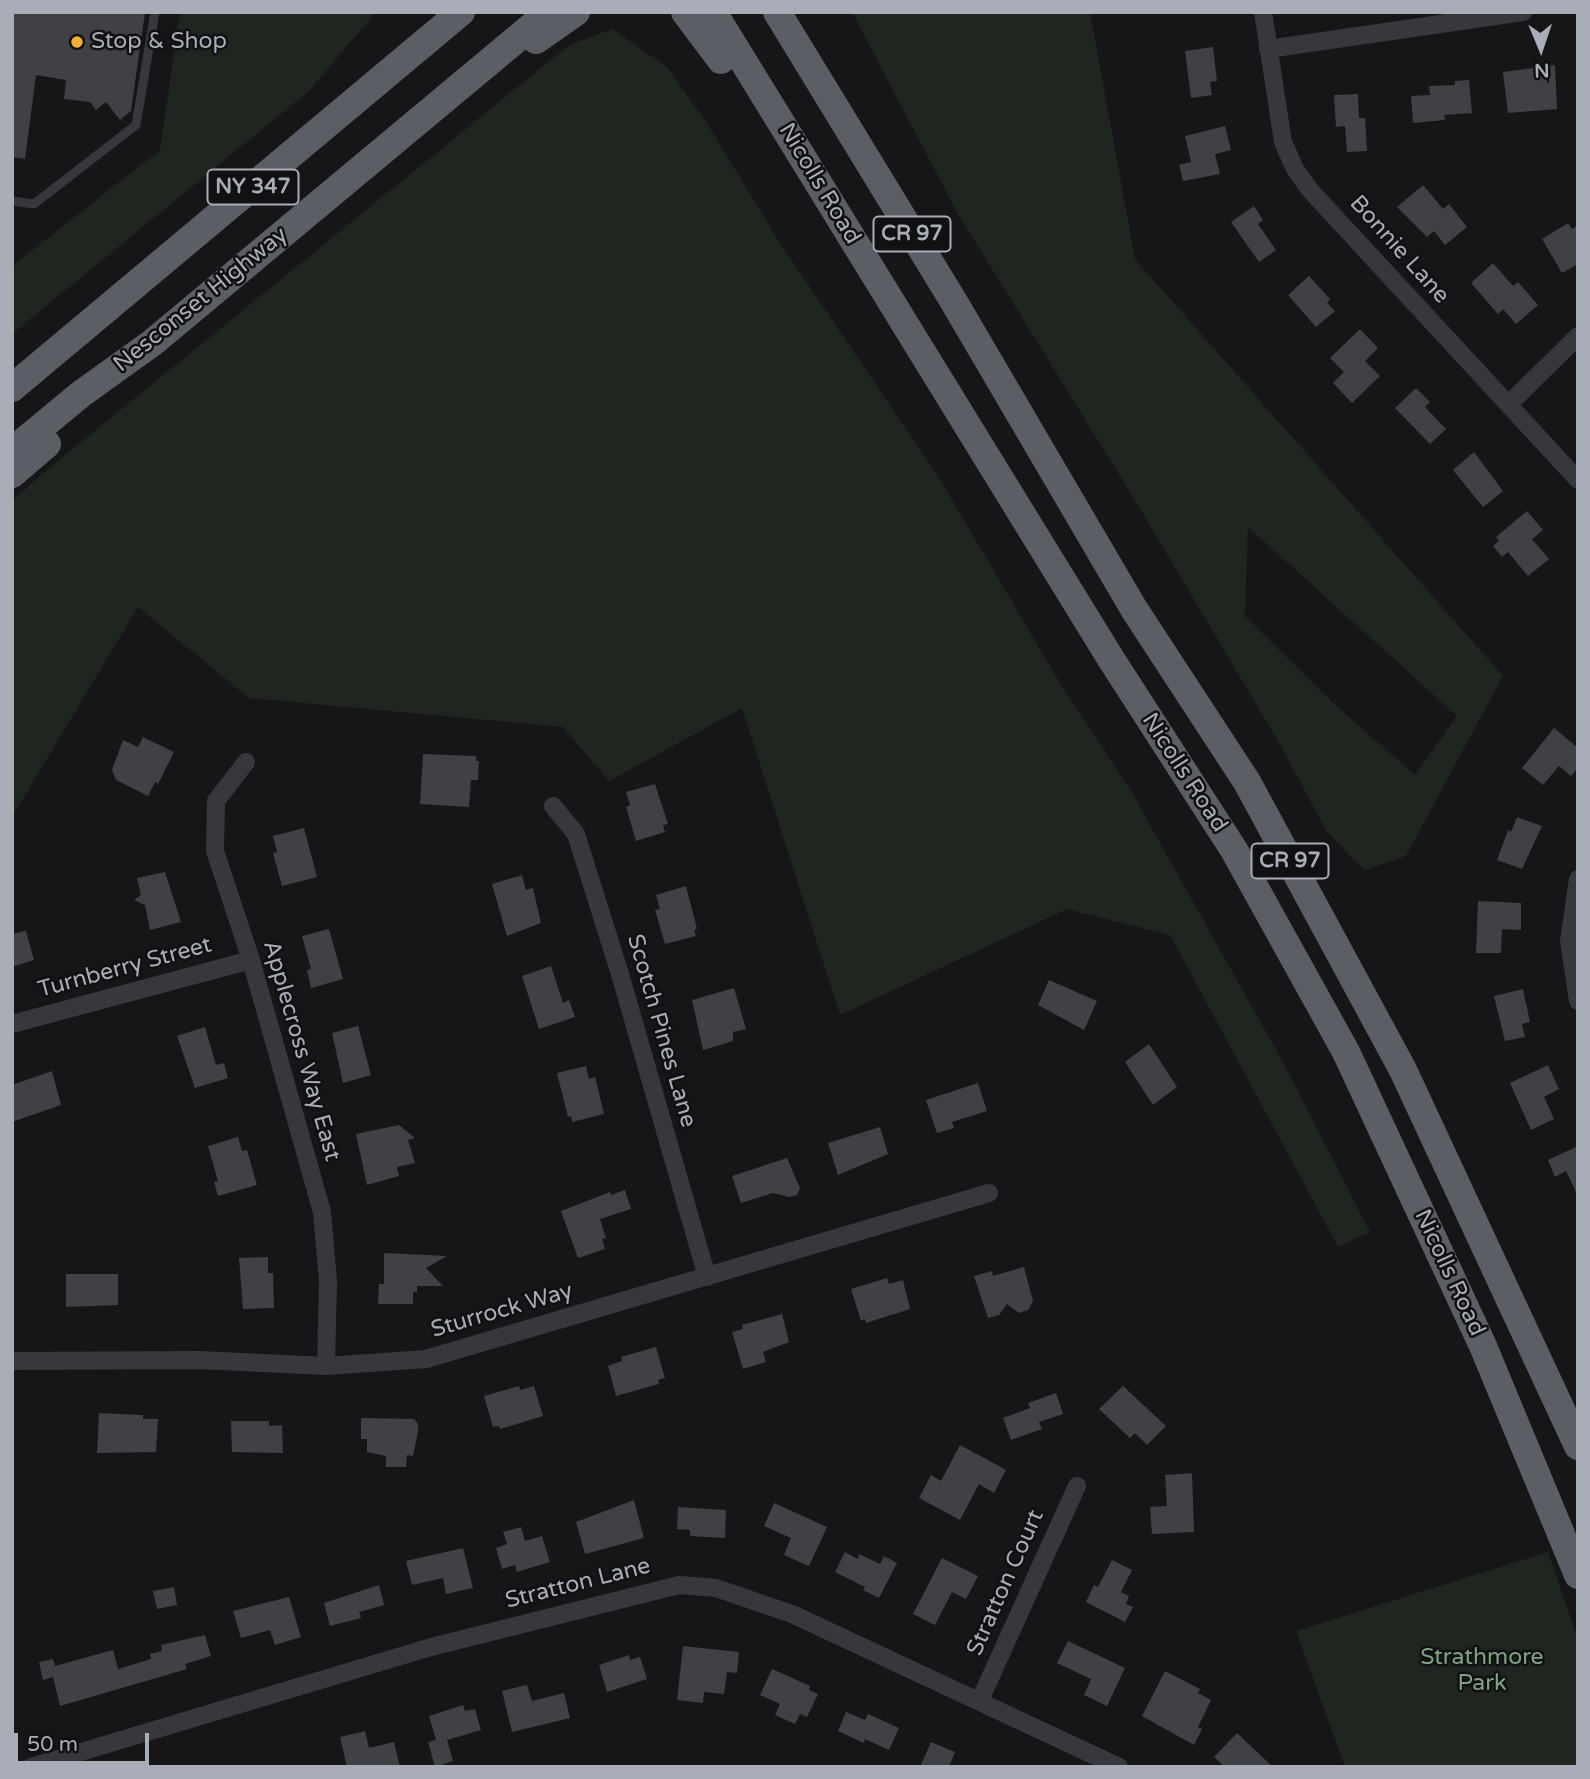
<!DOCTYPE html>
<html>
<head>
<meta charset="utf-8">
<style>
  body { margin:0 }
  #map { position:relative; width:1590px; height:1779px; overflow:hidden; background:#161618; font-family:"Varela Round",sans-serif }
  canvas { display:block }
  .frame { position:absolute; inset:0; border:14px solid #a8adb8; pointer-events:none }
  .north { position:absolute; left:1506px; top:14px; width:70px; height:70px; -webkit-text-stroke:5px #111113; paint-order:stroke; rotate:178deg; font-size:19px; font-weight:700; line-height:28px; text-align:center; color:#a8adb8 }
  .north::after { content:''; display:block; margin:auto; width:24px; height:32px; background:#a8adb8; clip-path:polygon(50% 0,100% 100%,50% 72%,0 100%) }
  .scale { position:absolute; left:14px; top:1733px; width:135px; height:32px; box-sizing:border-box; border:4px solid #a8adb8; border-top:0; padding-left:9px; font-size:21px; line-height:24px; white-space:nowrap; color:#a8adb8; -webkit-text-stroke:5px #111113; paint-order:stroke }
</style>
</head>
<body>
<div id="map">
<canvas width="1590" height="1779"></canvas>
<div class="frame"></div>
<div class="north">N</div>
<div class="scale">50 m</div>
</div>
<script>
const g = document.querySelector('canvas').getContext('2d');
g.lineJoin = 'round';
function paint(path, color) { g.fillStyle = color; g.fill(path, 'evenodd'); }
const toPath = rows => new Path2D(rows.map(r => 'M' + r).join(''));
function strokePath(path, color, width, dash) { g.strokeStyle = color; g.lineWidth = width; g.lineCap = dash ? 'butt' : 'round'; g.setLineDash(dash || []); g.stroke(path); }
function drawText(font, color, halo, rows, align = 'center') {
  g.font = font + ' "Varela Round",sans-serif'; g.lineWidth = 5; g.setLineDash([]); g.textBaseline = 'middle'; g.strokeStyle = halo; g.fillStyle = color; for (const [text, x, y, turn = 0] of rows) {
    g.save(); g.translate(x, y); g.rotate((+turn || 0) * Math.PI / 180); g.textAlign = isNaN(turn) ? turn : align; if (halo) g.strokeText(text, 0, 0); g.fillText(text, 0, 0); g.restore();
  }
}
paint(toPath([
  [180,12,376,12,309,91,12,334,12,266,160,150],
  [852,12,1090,12,1135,259,1503,676,1406,856,1364,870,1327,832,1281,746,1133,497,958,214],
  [1248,527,1457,716,1415,775,1331,701,1245,616],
  [612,29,667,67,707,123,778,240,938,476,1060,683,1131,791,1284,1064,1370,1232,1338,1247,1170,935,1067,909,840,1015,742,708,609,781,563,727,249,698,138,607,12,817,12,501,49,468,569,45],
  [1548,1552,1578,1639,1578,1767,1345,1767,1296,1631]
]), '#1e261f');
paint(toPath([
  [12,12,145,12,131,111,120,120,106,102,96,110,90,102,64,99,66,80,36,75,25,159,12,157],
  [1213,47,1217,81,1210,82,1212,95,1191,98,1185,51],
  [1555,65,1557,109,1508,113,1503,72],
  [1469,80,1472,113,1444,115,1445,120,1413,123,1411,96,1430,95,1429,86,1455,85,1455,81],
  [1358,94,1359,118,1365,118,1367,151,1347,152,1345,126,1336,127,1334,95],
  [1225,126,1231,150,1215,154,1220,174,1183,181,1179,165,1191,162,1185,136],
  [1423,185,1443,209,1449,204,1467,227,1445,245,1434,231,1427,237,1397,207],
  [1254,206,1263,220,1258,224,1276,250,1259,262,1231,222],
  [1568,223,1572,229,1578,225,1578,264,1562,273,1542,239],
  [1493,263,1513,286,1518,282,1538,305,1516,324,1503,309,1498,314,1471,283],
  [1309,276,1330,299,1327,303,1335,311,1316,327,1288,295],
  [1360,329,1378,348,1365,361,1380,376,1352,403,1333,383,1344,372,1330,358],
  [1416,388,1430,402,1425,407,1446,429,1430,444,1395,408],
  [1474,452,1503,491,1483,507,1453,470],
  [1527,511,1543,530,1532,539,1549,559,1528,576,1508,552,1502,557,1493,546,1499,541,1496,537],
  [1554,728,1578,748,1578,768,1571,776,1559,766,1543,785,1522,768],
  [143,737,174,752,158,784,155,782,148,796,116,780,112,770,123,740,138,747],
  [423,754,476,756,476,761,479,761,478,780,471,780,469,807,420,804],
  [655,784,668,824,663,825,665,832,636,841,626,807,630,805,626,792],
  [1517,817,1542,826,1522,869,1497,860,1508,830,1511,832],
  [304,828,317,877,282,886,273,853,277,852,273,836],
  [165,872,181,922,150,930,145,905,134,900,141,895,137,878],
  [522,875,526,890,533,888,541,923,507,936,492,884],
  [686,886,697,929,694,930,696,936,665,944,655,910,660,909,656,895],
  [1478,901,1521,903,1521,930,1502,929,1501,953,1476,953],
  [329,929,343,979,311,988,307,970,311,969,302,936],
  [26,931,34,960,12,967,12,934],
  [551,966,563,1003,569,1000,575,1017,539,1029,522,976],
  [1049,980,1097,1001,1084,1030,1038,1005],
  [734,988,746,1029,733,1032,733,1041,703,1050,692,1000],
  [1523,989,1530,1022,1522,1024,1525,1037,1505,1041,1494,996],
  [358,1026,371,1075,343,1083,332,1033],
  [205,1027,216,1065,224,1063,228,1078,195,1088,177,1036],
  [1149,1044,1177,1087,1153,1105,1125,1062],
  [1548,1065,1559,1089,1544,1097,1554,1119,1531,1130,1510,1083],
  [586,1066,589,1079,595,1077,604,1114,572,1122,571,1116,568,1117,557,1073],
  [52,1071,61,1105,12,1122,12,1085],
  [978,1083,987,1111,952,1122,954,1128,937,1133,926,1100],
  [399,1125,415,1138,408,1140,415,1163,397,1167,399,1176,367,1185,356,1134],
  [880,1127,888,1154,838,1175,828,1143],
  [238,1137,242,1151,247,1150,257,1185,218,1196,214,1182,218,1181,208,1146],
  [1578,1146,1578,1196,1566,1171,1555,1177,1548,1160],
  [787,1158,800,1188,797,1195,789,1197,773,1193,741,1203,732,1176],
  [625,1190,631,1209,600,1219,606,1238,602,1239,605,1249,578,1258,561,1211,610,1192,611,1195],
  [384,1253,447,1256,426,1268,443,1286,417,1286,417,1292,413,1292,413,1304,378,1304,379,1284,384,1284],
  [268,1257,268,1273,273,1273,274,1308,243,1309,239,1258],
  [1024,1267,1033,1301,1028,1310,1019,1313,1007,1304,999,1315,988,1318,974,1276,992,1271,993,1276],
  [66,1274,118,1274,118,1305,66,1307],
  [887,1278,889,1284,903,1280,910,1309,866,1323,865,1319,861,1321,851,1289],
  [782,1314,789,1342,763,1352,766,1362,743,1369,732,1332,743,1329,742,1325],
  [656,1347,665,1378,658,1380,659,1384,616,1396,608,1366,622,1361,621,1357],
  [519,1386,520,1390,534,1386,543,1416,500,1429,499,1426,493,1427,484,1396],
  [1123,1386,1166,1426,1147,1445,1135,1433,1130,1438,1099,1409],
  [1056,1393,1063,1414,1039,1422,1042,1429,1011,1440,1003,1418,1030,1408,1028,1403],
  [99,1413,143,1415,143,1419,158,1419,156,1452,97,1453],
  [361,1418,414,1419,418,1424,418,1432,413,1456,407,1455,406,1467,386,1467,386,1456,367,1452,367,1439,361,1439],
  [231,1421,269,1421,269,1426,282,1425,283,1453,232,1452],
  [960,1445,1006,1470,994,1493,979,1484,960,1520,919,1498,931,1475,941,1481],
  [1192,1473,1194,1532,1152,1534,1150,1507,1167,1506,1165,1475],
  [634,1500,644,1538,585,1554,576,1522],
  [774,1503,827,1527,809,1566,784,1555,791,1538,764,1526],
  [678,1507,726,1510,725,1538,690,1536,690,1530,677,1529],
  [521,1527,525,1541,542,1536,550,1562,517,1572,515,1565,502,1569,496,1548,507,1544,503,1532],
  [463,1548,473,1588,446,1594,443,1578,412,1585,406,1561],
  [845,1552,858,1559,859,1554,880,1564,884,1556,897,1563,879,1598,863,1590,865,1587,835,1572],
  [942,1558,978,1576,966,1599,952,1592,935,1625,913,1614],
  [1112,1560,1132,1570,1121,1592,1129,1596,1126,1604,1133,1607,1125,1622,1086,1602,1094,1585,1098,1587],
  [379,1585,384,1605,359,1612,361,1618,330,1626,324,1603],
  [174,1587,177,1605,157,1609,153,1591],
  [289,1597,301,1637,275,1645,270,1630,241,1638,233,1611],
  [205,1635,211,1656,185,1664,187,1669,60,1706,53,1677,43,1680,39,1662,53,1659,55,1666,113,1650,118,1669,151,1659,150,1654,162,1651,161,1645],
  [1068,1641,1125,1668,1107,1706,1084,1695,1091,1679,1057,1663],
  [683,1646,739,1652,737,1673,727,1672,724,1694,704,1692,703,1703,677,1700],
  [629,1655,630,1660,640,1657,647,1679,607,1692,599,1665],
  [772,1669,810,1686,809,1690,818,1694,807,1717,800,1714,795,1724,775,1715,780,1704,760,1695],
  [1165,1671,1200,1689,1198,1693,1211,1700,1198,1727,1202,1729,1194,1745,1142,1716],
  [527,1685,532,1701,564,1693,570,1718,512,1732,502,1691],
  [463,1705,465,1711,475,1709,481,1730,447,1740,453,1761,435,1767,428,1742,436,1740,429,1716],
  [846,1712,865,1720,868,1714,899,1728,889,1750,865,1739,864,1743,838,1731],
  [365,1731,369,1748,394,1742,400,1767,347,1767,340,1737],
  [1237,1733,1273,1767,1225,1767,1214,1757],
  [931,1742,955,1752,949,1767,920,1767]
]), '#404145');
strokePath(toPath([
  [12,201,34,204,136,125,155,12]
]), '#37383d', 9);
strokePath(toPath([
  [1263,12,1283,142,1295,169,1310,190,1578,480],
  [1268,49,1523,12],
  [1509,404,1578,336],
  [246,762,216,801,215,851,251,960,322,1212,328,1281,326,1366],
  [553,806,576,834,620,974,707,1277],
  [1578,879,1569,941,1578,1001],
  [12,1024,251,960],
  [12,1361,199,1360,326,1366,426,1359,989,1193],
  [980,1700,1077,1486],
  [31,1767,431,1647,679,1585,716,1588,792,1614,1119,1767]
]), '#37383d', 18);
strokePath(toPath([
  [685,12,721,60],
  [713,12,1111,659,1234,850,1346,1052,1483,1346,1578,1575],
  [777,12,954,302,1134,609,1247,782,1403,1070,1578,1446],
  [536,40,576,12],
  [12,388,461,12],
  [12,451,81,394,152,343,549,12],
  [12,474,47,444]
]), '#5b5e65', 28);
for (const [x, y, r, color] of [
  [77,42,7,"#f2b134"]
]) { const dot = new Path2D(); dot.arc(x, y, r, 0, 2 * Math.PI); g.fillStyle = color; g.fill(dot); strokePath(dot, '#111113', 2.5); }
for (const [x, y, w] of [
  [253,187,91],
  [912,234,77],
  [1290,861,77]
]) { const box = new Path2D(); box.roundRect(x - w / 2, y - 17.5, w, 35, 5); g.fillStyle = '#111113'; g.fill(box); strokePath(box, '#a8adb8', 2); }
drawText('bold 21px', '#a8adb8', null, [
  ["NY 347",253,187],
  ["CR 97",912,234],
  ["CR 97",1290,861]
]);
drawText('23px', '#a8adb8', '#111113', [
  ["Stop & Shop",91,42]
], 'left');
drawText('23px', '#a8adb8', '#111113', [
  ["Nicolls Road",819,184,59],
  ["Bonnie Lane",1399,250,48],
  ["Nesconset Highway",201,300,-39],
  ["Nicolls Road",1184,773,57],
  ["Turnberry Street",125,968,-15],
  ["Scotch Pines Lane",661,1031,74],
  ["Applecross Way East",301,1051,74],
  ["Nicolls Road",1449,1273,65],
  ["Sturrock Way",502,1311,-16],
  ["Stratton Court",1006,1583,-66],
  ["Stratton Lane",578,1584,-14]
]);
drawText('23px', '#7fa381', '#111113', [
  ["Strathmore",1482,1658],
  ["Park",1482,1684]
]);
</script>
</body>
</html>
